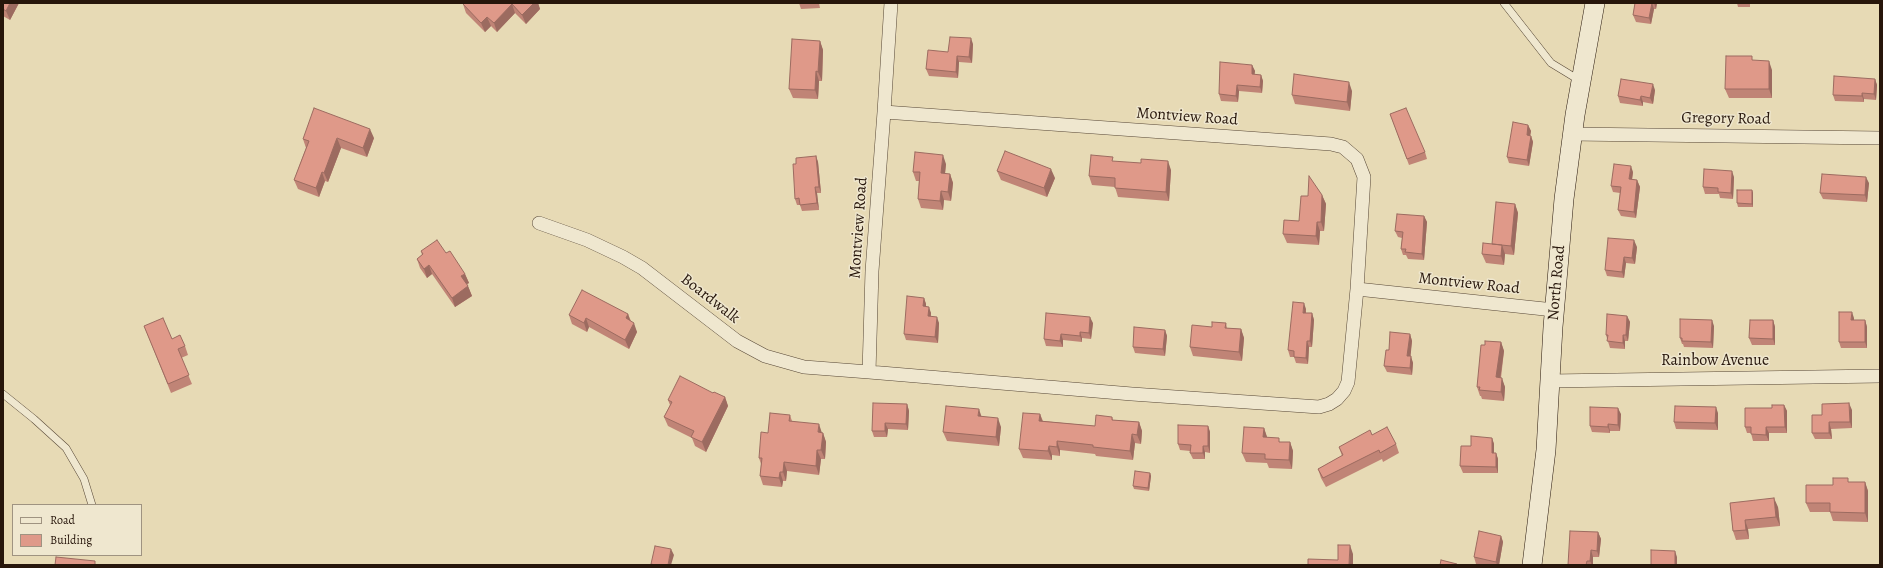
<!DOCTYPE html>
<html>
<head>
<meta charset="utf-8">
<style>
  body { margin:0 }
  #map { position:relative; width:1883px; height:568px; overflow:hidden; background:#e7dab5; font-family:Alegreya,serif }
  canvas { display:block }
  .frame { position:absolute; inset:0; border:4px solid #27160b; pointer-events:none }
  .legend { position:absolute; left:12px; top:504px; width:130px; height:52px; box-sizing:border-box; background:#efe7cf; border:1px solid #9f9381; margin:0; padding:5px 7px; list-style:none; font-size:12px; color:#27160b }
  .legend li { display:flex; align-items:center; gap:8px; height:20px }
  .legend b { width:20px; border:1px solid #9f9381 }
</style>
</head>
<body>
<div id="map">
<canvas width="1883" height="568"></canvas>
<div class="frame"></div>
<ul class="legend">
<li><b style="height:5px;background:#efe7cf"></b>Road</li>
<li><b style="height:11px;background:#df9989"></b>Building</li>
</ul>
</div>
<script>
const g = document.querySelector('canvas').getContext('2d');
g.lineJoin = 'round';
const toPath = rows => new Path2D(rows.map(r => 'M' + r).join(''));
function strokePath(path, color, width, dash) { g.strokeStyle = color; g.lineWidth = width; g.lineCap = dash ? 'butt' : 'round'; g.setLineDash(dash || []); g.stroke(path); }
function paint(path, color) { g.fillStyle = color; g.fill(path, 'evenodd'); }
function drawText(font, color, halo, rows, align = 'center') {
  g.font = font + ' Alegreya,serif'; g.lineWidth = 3; g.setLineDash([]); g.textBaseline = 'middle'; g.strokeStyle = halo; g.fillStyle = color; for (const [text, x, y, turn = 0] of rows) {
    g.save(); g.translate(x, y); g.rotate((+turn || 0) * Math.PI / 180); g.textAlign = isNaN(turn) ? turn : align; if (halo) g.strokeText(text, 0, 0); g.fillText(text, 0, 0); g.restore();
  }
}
const service = toPath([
  [1504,3,1551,63,1579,80],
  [3,394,34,419,66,448,84,479,92,505]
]);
const minor = toPath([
  [884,112,891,3],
  [1572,134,1880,138],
  [539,223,587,240,623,257,642,268,737,341,765,356,804,367,869,372],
  [1357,289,1364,177,1357,159,1343,147,1331,144,884,112,872,271,869,372,1132,394,1319,407,1329,404,1337,399,1344,391,1348,382,1357,289,1554,310],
  [1550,381,1880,376]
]);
const secondary = toPath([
  [1532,565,1546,450,1553,327,1564,199,1575,115,1595,3]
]);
strokePath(service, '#574736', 8);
strokePath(minor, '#574736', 14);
strokePath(secondary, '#27160b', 20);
strokePath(service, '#efe7cf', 7);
strokePath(minor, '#efe7cf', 13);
strokePath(secondary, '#efe7cf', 19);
paint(toPath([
  [3,3,19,3,10,20,3,16],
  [538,3,540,9,526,24,515,13,497,32,491,26,485,32,466,13,463,4],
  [799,3,819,3,820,8,801,9],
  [1635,3,1657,3,1656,9,1654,9,1651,24,1636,22,1633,15],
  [1737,3,1750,3,1750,7,1738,7],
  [820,41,823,50,822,81,819,81,818,99,793,98,789,89],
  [973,44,972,63,959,62,958,78,929,76,926,69,948,52],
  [1252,65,1255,71,1254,74,1261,75,1263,81,1262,93,1239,91,1238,102,1221,101,1219,94],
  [1772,70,1772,98,1729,98,1725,89],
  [1875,79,1877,85,1876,100,1864,99,1864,102,1835,101,1833,95],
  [1655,90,1653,104,1643,102,1643,106,1620,103,1618,96],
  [1352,91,1350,111,1295,104,1292,95],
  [1390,114,1425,152,1427,159,1409,165],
  [1528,125,1531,131,1530,136,1531,136,1533,142,1529,166,1509,163,1507,157],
  [374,138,367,157,341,148,328,182,325,181,319,197,298,189,294,180,306,148,303,139],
  [816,156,818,162,821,193,817,193,819,210,802,211,800,205,797,205,795,199],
  [1115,162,1171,170,1169,201,1118,197,1115,187,1092,185,1089,176],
  [946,164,945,174,950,174,953,183,951,201,944,200,943,210,921,208,918,199,919,181,916,181,913,172],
  [997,171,1055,178,1047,197,1001,180],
  [1633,172,1632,180,1637,180,1640,187,1636,218,1621,216,1618,210,1620,193,1613,192,1611,186],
  [1734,177,1733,199,1720,198,1719,194,1705,194,1703,187],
  [1869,183,1867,202,1823,199,1820,193],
  [1752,190,1753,193,1753,207,1738,207,1737,203],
  [1322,195,1326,204,1324,231,1320,231,1319,245,1287,243,1283,234,1299,221,1308,196],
  [1515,204,1518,213,1514,255,1505,254,1504,265,1486,263,1482,254,1492,244],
  [1424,216,1427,222,1424,260,1408,259,1406,255,1403,255,1401,249,1402,238,1398,237,1395,231],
  [1637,247,1635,264,1626,263,1624,278,1607,276,1605,270],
  [421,251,446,253,465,274,469,283,467,284,472,296,455,307,432,274,427,278,420,268,417,259,422,255],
  [924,298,926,304,926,306,931,313,931,316,939,323,938,343,906,340,904,334],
  [1306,309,1306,313,1312,313,1314,320,1312,347,1309,347,1308,364,1296,363,1294,357,1290,357,1288,350],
  [628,314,631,321,637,332,629,349,589,327,587,332,572,324,569,315],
  [1627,316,1630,322,1628,341,1625,341,1625,349,1610,348,1606,335],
  [1854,318,1854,320,1865,320,1867,327,1867,348,1841,348,1839,342],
  [1773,320,1775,327,1775,345,1752,345,1749,338],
  [1093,323,1091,339,1082,338,1082,342,1063,340,1063,347,1046,346,1044,339],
  [1226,323,1227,328,1241,329,1244,338,1242,361,1193,356,1190,347,1212,327],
  [144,326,172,339,185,346,188,355,181,358,192,384,171,393],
  [1714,326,1713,348,1684,347,1683,344,1682,344,1680,338],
  [1165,330,1167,336,1165,356,1135,353,1133,347],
  [1410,334,1412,341,1410,356,1413,363,1412,375,1387,372,1384,366,1389,350],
  [1501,342,1504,351,1501,378,1505,387,1504,401,1482,399,1481,396,1480,396,1477,387,1485,345],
  [713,393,725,397,728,406,706,452,695,446,692,438,668,426,664,417,670,405,668,400],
  [907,404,909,411,908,430,888,429,887,437,874,437,872,431],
  [1784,405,1787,411,1787,433,1769,433,1769,441,1753,441,1751,433,1747,433,1745,427,1772,408],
  [1852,410,1852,428,1831,429,1832,439,1815,439,1812,433,1822,415],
  [1718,413,1718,430,1676,429,1674,422],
  [1040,414,1043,421,1095,426,1112,417,1113,420,1139,422,1142,431,1141,444,1135,443,1133,460,1096,456,1095,454,1060,450,1060,456,1052,455,1052,460,1023,458,1019,449],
  [1621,414,1620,431,1610,431,1610,433,1592,432,1590,426],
  [790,415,792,421,823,433,826,442,825,459,821,459,819,475,787,471,786,481,783,481,782,487,763,485,760,476,761,464,759,458,768,433],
  [981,416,1001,427,999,446,947,441,943,432],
  [1208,426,1210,432,1210,453,1205,452,1205,459,1193,459,1190,453,1190,451,1180,450,1178,444],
  [1264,428,1267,437,1280,442,1290,442,1293,451,1292,469,1269,468,1267,463,1246,462,1242,453],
  [1372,435,1396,444,1399,453,1383,462,1382,459,1326,487,1321,478,1318,469,1342,456,1339,447],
  [1492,438,1494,444,1494,453,1496,453,1498,459,1498,473,1463,473,1460,466,1471,446],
  [1150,473,1151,476,1149,491,1134,489,1133,486],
  [1850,482,1865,482,1868,491,1868,522,1833,521,1830,512,1810,512,1806,503,1833,485],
  [1730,503,1778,507,1780,526,1748,529,1749,539,1736,540,1733,531],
  [1598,532,1601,539,1599,557,1593,557,1593,565,1568,565],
  [1501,536,1503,542,1499,565,1484,565,1476,564,1474,557]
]), '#c08476');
paint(toPath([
  [10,3,19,3,10,20,6,11],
  [534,3,538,3,540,9,526,24,522,15],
  [1652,3,1654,9,1651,24,1649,18],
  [1654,3,1657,3,1656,9],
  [512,4,515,13,497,32,494,23],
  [487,17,491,26,485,32,481,23],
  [971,38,973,44,972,63,969,57],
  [820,41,823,50,822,81,818,72],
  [957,56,959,62,958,78,956,72],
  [1769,61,1772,70,1772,98,1769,89],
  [1252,65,1255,71,1254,80,1252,74],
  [816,71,819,81,818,99,815,90],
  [1261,75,1263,81,1262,93,1260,87],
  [1875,79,1877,85,1876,100,1874,94],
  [1349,82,1352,91,1350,111,1347,102],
  [1653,84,1655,90,1653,104,1650,98],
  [1237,85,1239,91,1238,102,1236,96],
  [1862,93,1864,99,1864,102,1862,96],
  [1641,96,1643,102,1643,106,1640,100],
  [1528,125,1531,131,1529,142,1527,135],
  [370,129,374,138,367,157,363,148],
  [1531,136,1533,142,1529,166,1527,160],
  [337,138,341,148,328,182,324,173],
  [943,155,946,164,944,182,941,173],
  [816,156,818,162,821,193,819,187],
  [1168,161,1171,170,1169,201,1166,192],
  [1631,166,1633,172,1631,186,1629,179],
  [1051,169,1055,178,1047,197,1044,188],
  [1732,171,1734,177,1733,199,1731,193],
  [322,172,325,181,319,197,316,188],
  [950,174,953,183,951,201,948,192],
  [1866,177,1869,183,1867,202,1865,195],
  [1637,180,1640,187,1636,218,1634,212],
  [815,187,817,193,819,210,817,203],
  [1752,190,1753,193,1753,207,1752,204],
  [941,191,944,200,943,210,940,201],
  [1322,195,1326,204,1324,231,1321,222],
  [1515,204,1518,213,1514,255,1511,246],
  [1424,216,1427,222,1424,260,1422,254],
  [1317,222,1320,231,1319,245,1316,236],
  [1634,240,1637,247,1635,264,1632,258],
  [1502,245,1505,254,1504,265,1501,256],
  [1624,257,1626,263,1624,278,1622,272],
  [429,265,432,274,427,278,424,269],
  [465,274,469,283,465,285,461,276],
  [468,286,472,296,455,307,452,298],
  [924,298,926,304,926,312,923,306],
  [1304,303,1306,309,1305,319,1303,313],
  [929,307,931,313,930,322,928,316],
  [1852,312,1854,318,1854,327,1851,320],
  [1312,313,1314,320,1312,347,1310,341],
  [628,314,631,323,626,318],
  [1627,316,1630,322,1628,341,1626,335],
  [937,317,939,323,938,343,935,337],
  [1090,317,1093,323,1091,339,1089,333],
  [586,318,589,327,587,332,584,323],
  [1712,320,1714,326,1713,348,1711,342],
  [1773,320,1775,327,1775,345,1773,339],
  [1865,320,1867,327,1867,348,1865,342],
  [634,323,637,332,629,349,625,340],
  [1241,329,1244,338,1242,361,1239,352],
  [1165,330,1167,336,1165,356,1163,349],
  [1080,332,1082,338,1082,342,1080,336],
  [1061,334,1063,340,1063,347,1060,341],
  [1410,334,1412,341,1410,362,1407,356],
  [1623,335,1625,341,1625,349,1623,343],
  [1307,341,1309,347,1308,364,1306,358],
  [1501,342,1504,351,1499,387,1496,377],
  [1411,356,1413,363,1412,375,1410,368],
  [1502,378,1505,387,1504,401,1501,392],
  [725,397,728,406,706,452,702,442],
  [1849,403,1852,410,1852,428,1850,422],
  [907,404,909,411,908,430,906,424],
  [1784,405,1787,411,1787,433,1785,427],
  [1716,407,1718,413,1718,430,1715,423],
  [1618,408,1621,414,1620,431,1618,425],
  [979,409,982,418,978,416],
  [1040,414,1043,423,1039,421],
  [998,418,1001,427,999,446,996,437],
  [1139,422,1142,431,1141,444,1137,435],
  [1829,422,1831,429,1832,439,1829,433],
  [885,423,888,429,887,437,885,431],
  [819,424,822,433,818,432],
  [1608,424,1610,431,1610,433,1608,427],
  [1208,426,1210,432,1210,453,1208,446],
  [1766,427,1769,433,1769,441,1766,435],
  [1264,428,1267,437,1263,437],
  [823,433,826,442,825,459,821,450],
  [1132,434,1135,443,1133,460,1130,451],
  [1492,438,1494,444,1494,459,1492,453],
  [1057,441,1060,450,1060,456,1057,447],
  [1290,442,1293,451,1292,469,1289,460],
  [1049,446,1052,455,1052,460,1048,451],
  [1203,446,1205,452,1205,459,1203,453],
  [817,450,821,459,819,475,816,466],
  [1496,453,1498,459,1498,473,1496,467],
  [784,462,787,471,786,481,783,472],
  [780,472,783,481,782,487,779,478],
  [1150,473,1151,476,1149,491,1148,488],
  [1865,482,1868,491,1868,522,1865,513],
  [1774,498,1778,507,1780,526,1776,517],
  [1745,520,1748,529,1749,539,1746,530],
  [1598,532,1601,539,1599,557,1597,551],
  [1501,536,1503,542,1499,565,1497,565,1496,562],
  [1350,545,1353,554,1353,565,1349,565],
  [671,549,674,555,671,565,668,565],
  [1591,550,1593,557,1593,565,1592,565,1590,561],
  [1675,551,1677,557,1677,565,1675,565]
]), '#9c6b60');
const building = toPath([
  [3,3,10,3,6,11,3,9,3,3],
  [464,3,534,3,522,15,512,4,494,23,487,17,481,23,463,4,464,3],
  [1635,3,1652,3,1649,18,1633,15,1635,3],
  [950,37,971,38,969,57,957,56,956,72,926,69,928,50,948,52,950,37],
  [792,39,820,41,818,72,816,71,815,90,789,89,792,39],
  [1726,56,1752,56,1752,60,1769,61,1769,89,1725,89,1726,56],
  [1220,62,1252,65,1252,74,1261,75,1260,87,1237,85,1236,96,1219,94,1220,62],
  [1294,74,1349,82,1347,102,1292,95,1294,74],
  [1834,76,1875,79,1874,94,1862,93,1862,96,1833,95,1834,76],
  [1621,79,1653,84,1650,98,1641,96,1640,100,1618,96,1621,79],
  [314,108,370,129,363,148,337,138,324,173,322,172,316,188,294,180,309,141,303,139,314,108],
  [1406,108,1425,152,1407,159,1390,114,1406,108],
  [1513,122,1528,125,1527,135,1531,136,1527,160,1507,157,1513,122],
  [1005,151,1051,169,1044,188,997,171,1005,151],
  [915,152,943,155,941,173,950,174,948,192,941,191,940,201,918,199,920,172,913,172,915,152],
  [1091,155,1113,157,1112,161,1141,163,1141,159,1168,161,1166,192,1115,188,1115,178,1089,176,1091,155],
  [816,156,819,187,815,187,817,203,800,205,799,198,795,199,793,164,796,164,796,158,816,156],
  [1614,164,1631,166,1629,179,1637,180,1634,212,1618,210,1621,187,1611,186,1614,164],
  [1704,169,1732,171,1731,193,1718,192,1718,188,1703,187,1704,169],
  [1822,174,1866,177,1865,195,1820,193,1822,174],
  [1309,176,1322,195,1321,222,1317,222,1316,236,1283,234,1284,220,1299,221,1301,196,1308,196,1309,176],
  [1737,190,1752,190,1752,204,1737,203,1737,190],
  [1496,202,1515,204,1511,246,1492,244,1496,202],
  [1397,214,1424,216,1422,254,1405,252,1406,249,1401,249,1403,232,1395,231,1397,214],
  [1608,238,1634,240,1632,258,1624,257,1622,272,1605,270,1608,238],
  [437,240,446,253,450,251,465,274,461,276,468,286,452,298,429,265,424,269,417,259,423,254,421,251,437,240],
  [1483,243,1502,245,1501,256,1482,254,1483,243],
  [582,290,628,314,626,318,634,323,625,340,586,318,584,323,569,315,582,290],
  [907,296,924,298,923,306,929,307,928,316,937,317,935,337,904,334,907,296],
  [1293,302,1304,303,1303,313,1312,313,1310,341,1307,341,1306,358,1294,357,1294,351,1288,350,1293,302],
  [1839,312,1852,312,1851,320,1865,320,1865,342,1839,342,1839,312],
  [1046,313,1090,317,1089,333,1080,332,1080,336,1061,334,1060,341,1044,339,1046,313],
  [1607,314,1627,316,1626,335,1623,335,1623,343,1607,341,1608,335,1606,335,1607,314],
  [163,318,172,339,180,335,185,346,178,349,189,375,168,384,144,326,163,318],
  [1680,319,1712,320,1711,342,1682,341,1682,338,1680,338,1680,319],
  [1750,320,1773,320,1773,339,1749,338,1750,320],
  [1212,322,1226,323,1225,328,1241,329,1239,352,1190,347,1192,325,1212,327,1212,322],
  [1134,327,1165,330,1163,349,1133,347,1134,327],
  [1390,332,1410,334,1407,356,1411,356,1410,368,1384,366,1386,350,1389,350,1390,332],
  [1485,341,1501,342,1496,377,1502,378,1501,392,1479,390,1480,387,1477,387,1481,345,1485,345,1485,341],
  [680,376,713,393,714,392,725,397,702,442,691,437,694,431,664,417,672,402,668,400,680,376],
  [873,403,907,404,906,424,885,423,885,431,872,431,873,403],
  [1849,403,1850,422,1829,422,1829,433,1812,433,1812,415,1822,415,1822,404,1849,403],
  [1772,405,1784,405,1785,427,1766,427,1766,435,1751,434,1751,427,1745,427,1745,408,1772,408,1772,405],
  [946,406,979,409,978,416,998,418,996,437,943,432,946,406],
  [1675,406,1716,407,1715,423,1674,422,1675,406],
  [1590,407,1618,408,1618,425,1608,424,1608,427,1590,426,1590,407],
  [770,413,790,415,789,421,819,424,818,432,823,433,821,450,817,450,816,466,784,462,783,472,780,472,779,478,760,476,762,458,759,458,761,432,768,433,770,413],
  [1023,413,1040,414,1039,421,1095,426,1096,415,1112,417,1112,420,1139,422,1137,435,1132,434,1130,451,1093,447,1093,445,1057,441,1057,447,1049,446,1048,451,1019,449,1023,413],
  [1178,425,1208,426,1208,446,1203,446,1203,453,1190,453,1191,445,1178,444,1178,425],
  [1244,427,1264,428,1263,437,1279,438,1279,442,1290,442,1289,460,1265,459,1265,454,1242,453,1244,427],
  [1387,427,1396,444,1380,453,1379,450,1323,478,1318,469,1343,455,1339,447,1370,430,1372,435,1387,427],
  [1471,436,1492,438,1492,453,1496,453,1496,467,1460,466,1461,446,1471,446,1471,436],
  [1135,471,1150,473,1148,488,1133,486,1135,471],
  [1833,478,1848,478,1848,482,1865,482,1865,513,1830,512,1830,503,1806,503,1806,485,1833,485,1833,478],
  [1774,498,1776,517,1745,520,1746,530,1733,531,1730,503,1774,498],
  [1479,531,1501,536,1496,562,1474,557,1479,531],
  [1570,531,1598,532,1597,551,1591,550,1590,561,1587,561,1586,565,1568,565,1570,531],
  [1338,545,1350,545,1349,565,1308,565,1308,559,1338,560,1338,545],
  [655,546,671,549,668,565,655,565,651,564,655,546],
  [1651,550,1675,551,1675,565,1651,565,1651,550],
  [56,557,95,561,95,565,55,565,56,557],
  [1441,560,1457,564,1457,565,1440,565,1441,560]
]);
paint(building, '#df9989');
strokePath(building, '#9c6b60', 1);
drawText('16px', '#27160b', '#efe7cf', [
  ["Montview Road",1187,117,4],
  ["Gregory Road",1726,119,1],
  ["Montview Road",859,228,-86],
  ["North Road",1557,283,-85],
  ["Montview Road",1469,284,6],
  ["Boardwalk",710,299,38],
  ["Rainbow Avenue",1715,361]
]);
</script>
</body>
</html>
